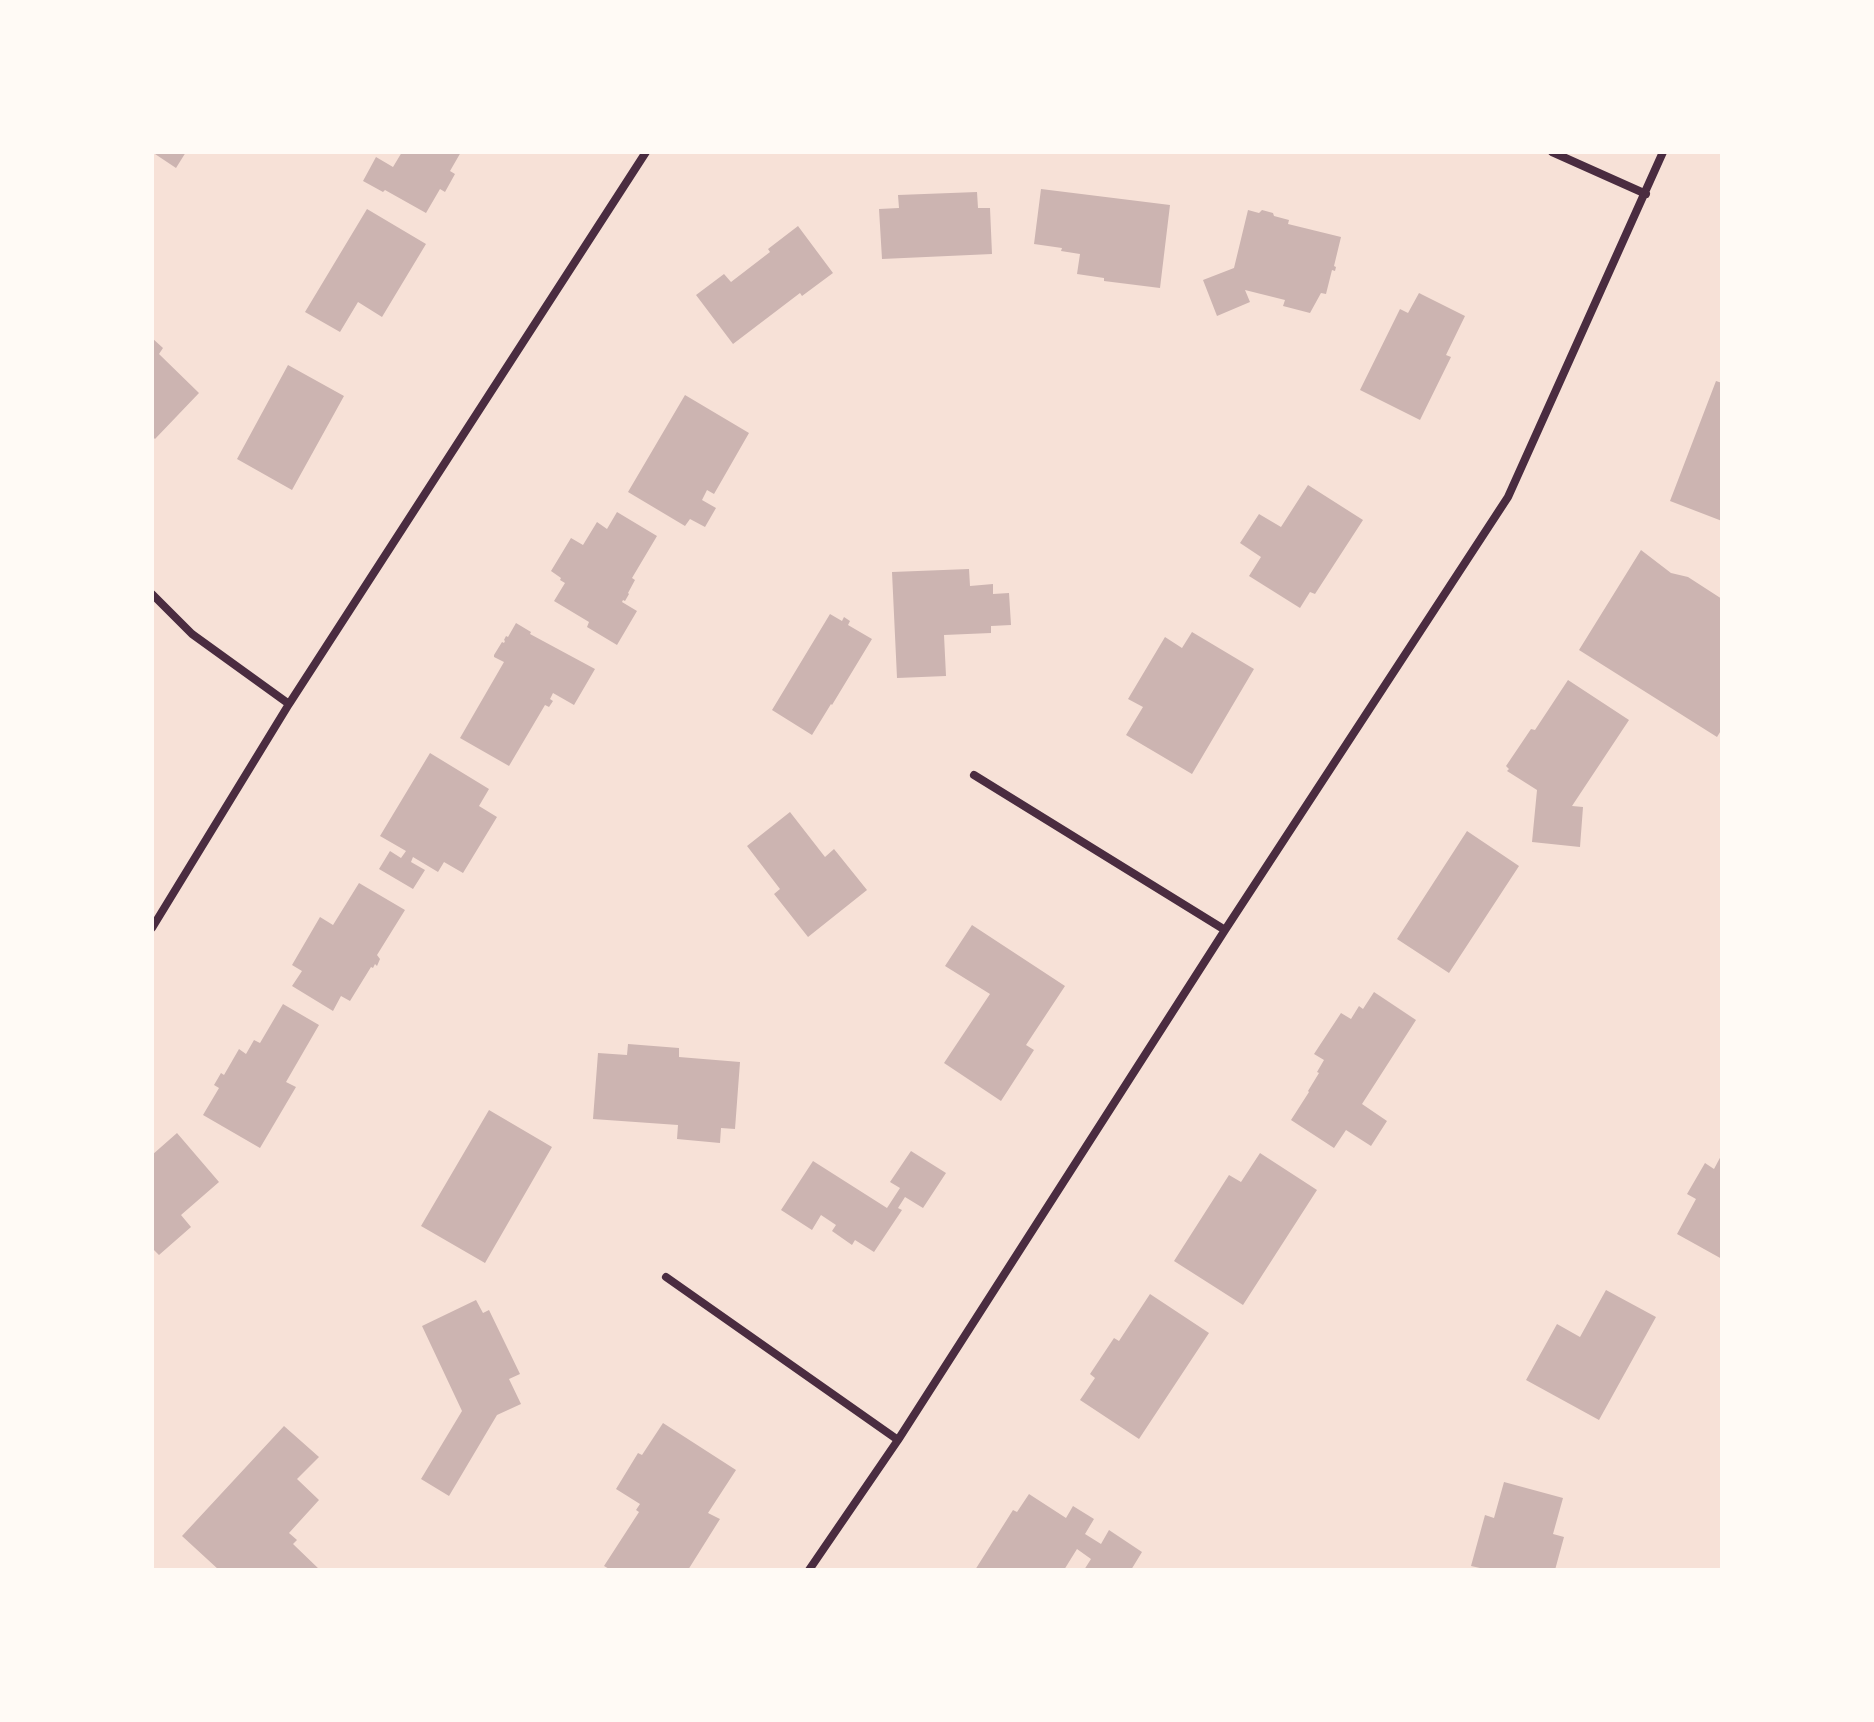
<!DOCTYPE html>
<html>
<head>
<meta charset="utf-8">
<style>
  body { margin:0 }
  #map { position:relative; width:1874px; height:1722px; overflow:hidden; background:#f7e1d7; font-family:Mulish,sans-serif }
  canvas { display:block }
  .frame { position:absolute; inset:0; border:154px solid #fffaf5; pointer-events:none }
</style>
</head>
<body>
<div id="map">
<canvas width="1874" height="1722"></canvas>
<div class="frame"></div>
</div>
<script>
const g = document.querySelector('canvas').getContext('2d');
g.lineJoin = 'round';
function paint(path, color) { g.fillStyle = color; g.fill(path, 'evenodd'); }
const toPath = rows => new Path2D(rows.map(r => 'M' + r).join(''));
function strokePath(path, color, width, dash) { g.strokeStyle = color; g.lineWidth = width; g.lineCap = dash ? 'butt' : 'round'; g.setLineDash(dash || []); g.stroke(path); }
paint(toPath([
  [152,152,186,152,176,168],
  [402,152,461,152,450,171,455,174,445,192,440,189,426,213,385,190,383,192,363,181,376,157,393,167],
  [1041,189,1170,205,1160,288,1104,281,1104,278,1077,274,1080,254,1061,251,1062,248,1034,244],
  [977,192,978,208,990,208,992,254,882,259,879,209,899,208,898,195],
  [367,209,426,244,382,317,358,302,340,332,305,312],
  [1248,210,1259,213,1262,210,1273,213,1274,216,1289,220,1288,224,1341,237,1334,266,1336,267,1335,271,1332,270,1326,294,1321,293,1310,313,1283,306,1285,300,1245,290,1250,302,1217,316,1203,280,1234,268],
  [798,226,833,273,802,296,800,293,733,344,696,295,724,274,731,282,770,252,768,249],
  [1419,293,1465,316,1446,355,1451,357,1420,420,1360,390,1400,309,1408,313],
  [152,338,163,348,159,354,199,393,155,439,152,436],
  [288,365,344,396,292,490,237,459],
  [1716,381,1722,383,1722,521,1670,501],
  [685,395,749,433,714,494,707,490,702,500,716,508,705,527,690,519,685,526,628,492],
  [1308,485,1363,520,1315,594,1310,592,1300,608,1249,576,1261,557,1240,543,1259,514,1281,527],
  [617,512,657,536,632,578,635,580,628,593,629,594,625,601,623,600,622,602,637,611,617,645,587,627,589,622,554,601,565,583,560,580,561,578,551,571,571,538,583,545,597,522,607,529],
  [1641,550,1671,573,1688,577,1722,599,1722,729,1717,737,1579,650],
  [969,569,970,586,993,584,993,594,1009,593,1011,625,991,626,991,633,944,635,946,676,897,678,892,572],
  [830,614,842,621,844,617,850,621,848,625,872,639,832,705,831,704,812,735,772,710],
  [516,623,531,632,530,634,595,669,574,705,553,693,550,699,553,701,549,707,545,705,509,766,460,738,504,662,494,657,494,655,502,642,504,643,505,641,504,640,506,636,508,637],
  [1192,632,1254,669,1192,774,1126,735,1143,707,1128,699,1165,637,1182,648],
  [1568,680,1629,720,1572,806,1583,807,1580,847,1532,842,1537,790,1507,771,1509,769,1506,766,1531,729,1535,730],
  [430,753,489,789,479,806,497,817,463,873,444,862,438,872,413,857,411,862,425,870,413,889,379,869,390,851,401,858,406,851,380,836],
  [790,812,825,857,834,849,867,890,808,937,774,894,780,889,747,846],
  [1467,831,1519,866,1449,973,1397,939],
  [359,883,405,910,377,955,380,959,377,966,375,964,373,968,371,967,350,1001,341,996,333,1011,292,986,302,971,292,965,320,917,333,925],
  [972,925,1065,986,1026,1045,1034,1050,1001,1101,944,1063,990,994,945,966],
  [1374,992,1416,1020,1362,1104,1387,1121,1371,1146,1346,1130,1334,1148,1291,1120,1309,1092,1308,1091,1319,1073,1317,1072,1324,1060,1314,1054,1341,1013,1351,1019,1359,1006,1363,1009],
  [283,1004,319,1025,286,1082,296,1087,260,1148,203,1115,219,1088,214,1085,221,1073,224,1075,239,1049,246,1054,254,1040,260,1043],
  [628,1044,679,1048,679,1057,740,1062,735,1129,721,1128,720,1143,677,1139,678,1125,593,1119,598,1053,627,1055],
  [489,1110,552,1147,485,1263,421,1226],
  [177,1133,219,1182,181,1215,191,1227,159,1255,152,1248,152,1155],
  [911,1151,946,1173,923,1208,905,1197,898,1208,902,1210,874,1252,855,1240,852,1245,832,1231,836,1225,821,1215,812,1230,781,1210,813,1161,887,1208,900,1188,890,1182],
  [1260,1153,1317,1190,1243,1305,1174,1261,1229,1175,1241,1182],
  [1722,1154,1722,1259,1677,1234,1696,1199,1687,1194,1705,1163,1714,1169],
  [1606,1290,1656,1317,1599,1420,1526,1380,1557,1324,1580,1337],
  [1150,1294,1209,1333,1139,1439,1080,1400,1095,1378,1090,1374,1114,1338,1119,1341],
  [476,1300,483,1313,489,1310,520,1374,509,1379,521,1404,497,1415,449,1496,421,1479,462,1411,422,1326],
  [663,1423,736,1470,708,1513,720,1519,688,1570,611,1570,604,1566,639,1512,636,1510,640,1504,616,1489,638,1453,642,1455],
  [284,1426,319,1457,297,1479,319,1500,289,1533,297,1540,293,1544,320,1570,219,1570,182,1536],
  [1504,1482,1563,1498,1553,1534,1564,1537,1555,1570,1480,1570,1480,1568,1471,1566,1485,1515,1494,1518],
  [1029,1494,1066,1518,1073,1506,1094,1519,1085,1534,1101,1544,1109,1530,1142,1552,1131,1570,1084,1570,1091,1559,1077,1549,1064,1570,975,1570,1013,1510,1017,1512]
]), '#ccb4b1');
strokePath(toPath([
  [1552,152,1646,194],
  [152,594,192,634,289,704],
  [974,775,1225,930],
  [152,928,289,704,646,152],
  [666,1277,898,1440],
  [809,1570,898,1440,1225,930,1508,497,1663,152]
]), '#4a2c40', 8);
</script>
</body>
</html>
